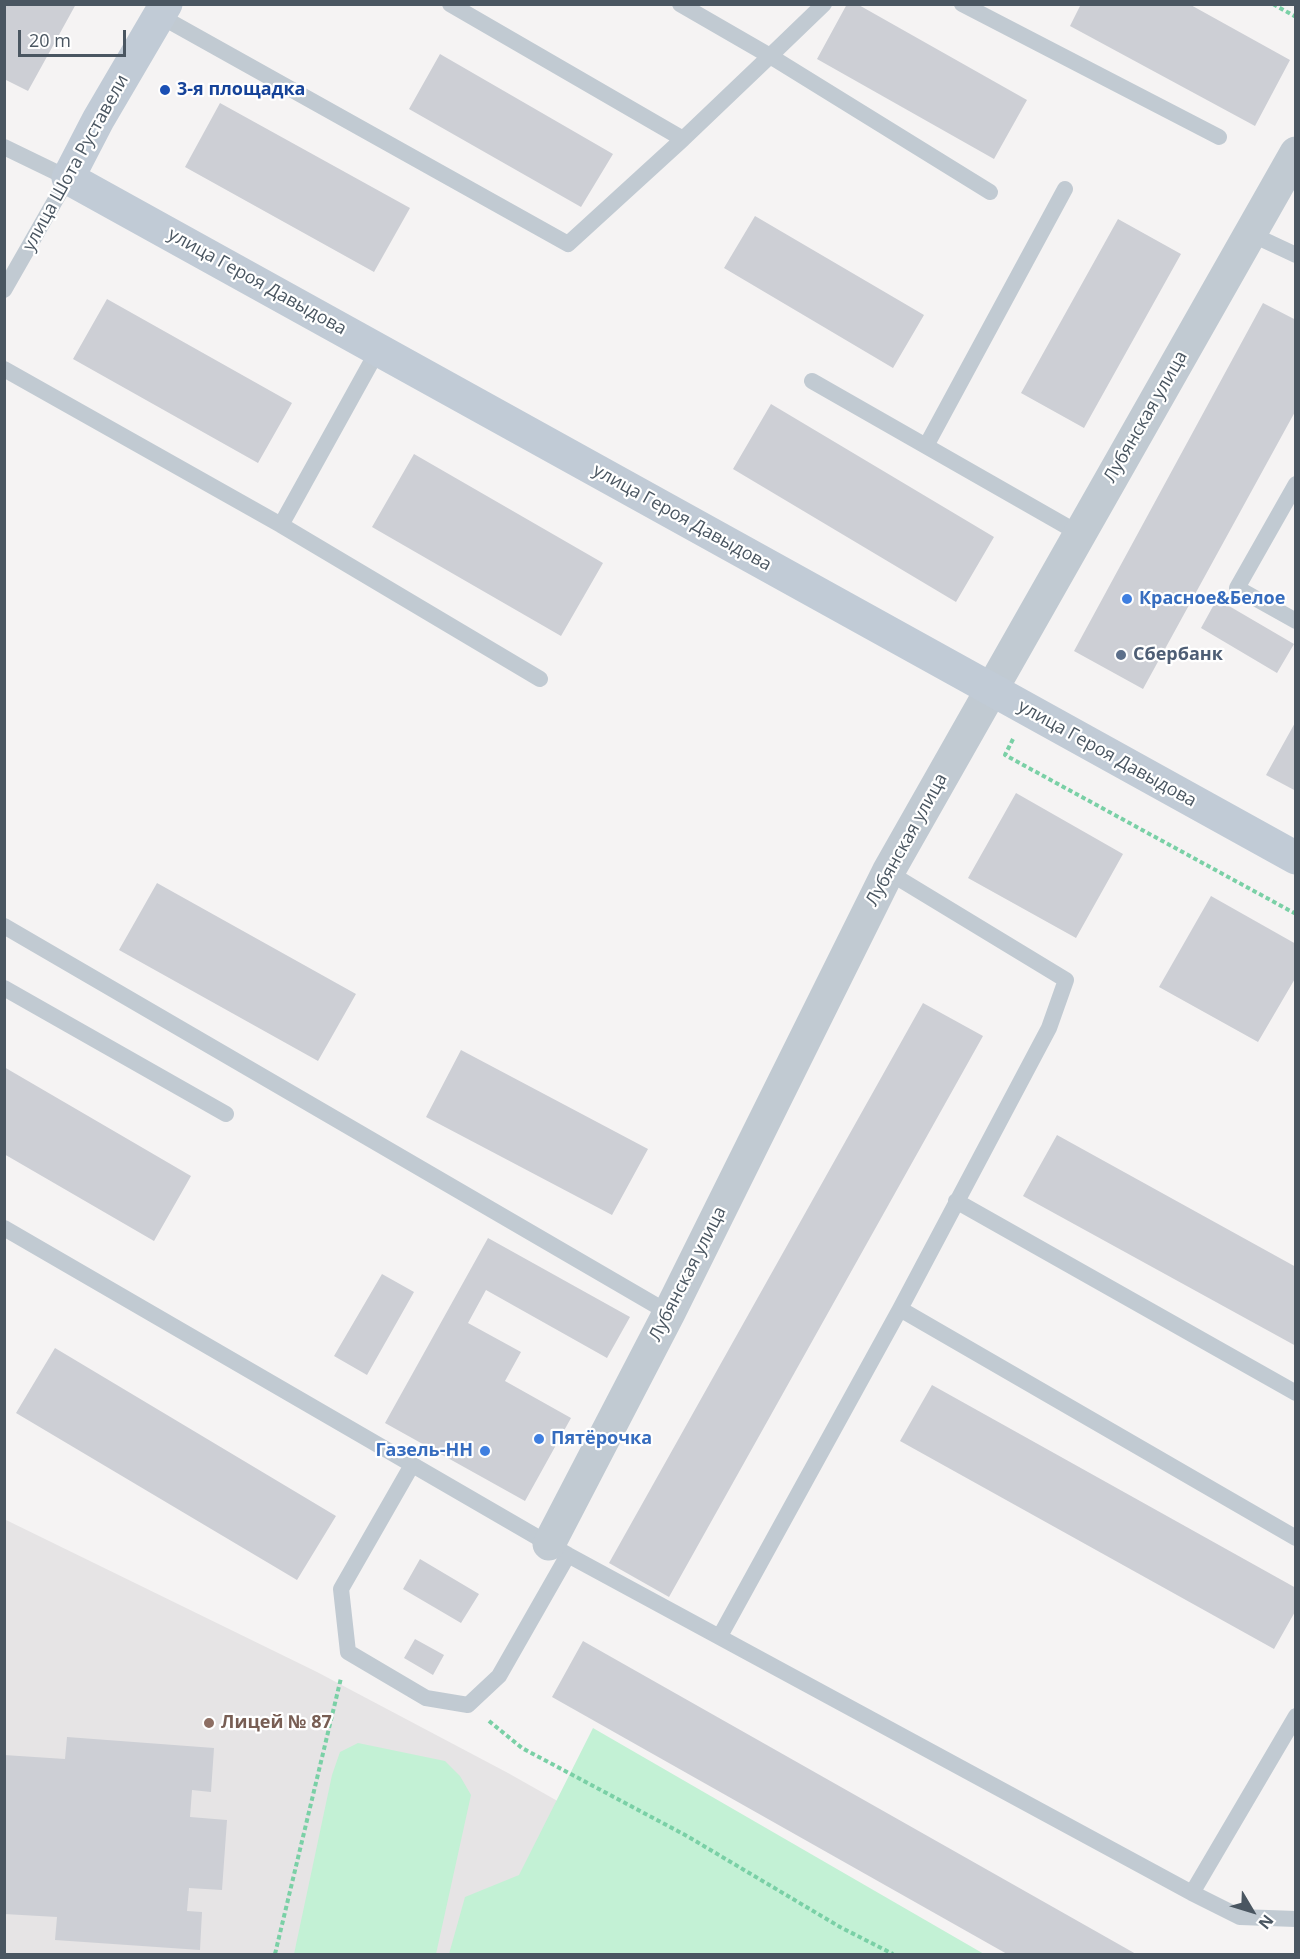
<!DOCTYPE html>
<html>
<head>
<meta charset="utf-8">
<style>
  body { margin:0 }
  #map { position:relative; width:1300px; height:1959px; overflow:hidden; background:#f5f3f3; font-family:"Open Sans",sans-serif }
  canvas { display:block }
  .frame { position:absolute; inset:0; border:6px solid #4a5661; pointer-events:none }
  .north { position:absolute; left:1222px; top:1881px; width:60px; height:60px; -webkit-text-stroke:4px #fff; paint-order:stroke; rotate:128deg; font-size:16px; font-weight:700; line-height:24px; text-align:center; color:#4a5661 }
  .north::after { content:''; display:block; margin:auto; width:21px; height:27px; background:#4a5661; clip-path:polygon(50% 0,100% 100%,50% 72%,0 100%) }
  .scale { position:absolute; left:18px; top:30px; width:108px; height:27px; box-sizing:border-box; border:3px solid #4a5661; border-top:0; padding-left:8px; font-size:18px; line-height:21px; white-space:nowrap; color:#4a5661; -webkit-text-stroke:4px #fff; paint-order:stroke }
</style>
</head>
<body>
<div id="map">
<canvas width="1300" height="1959"></canvas>
<div class="frame"></div>
<div class="north">N</div>
<div class="scale">20 m</div>
</div>
<script>
const g = document.querySelector('canvas').getContext('2d');
g.lineJoin = 'round';
function paint(path, color) { g.fillStyle = color; g.fill(path, 'evenodd'); }
const toPath = rows => new Path2D(rows.map(r => 'M' + r).join(''));
function strokePath(path, color, width, dash) { g.strokeStyle = color; g.lineWidth = width; g.lineCap = dash ? 'butt' : 'round'; g.setLineDash(dash || []); g.stroke(path); }
function drawText(font, color, halo, rows, align = 'center') {
  g.font = font + ' "Open Sans",sans-serif'; g.lineWidth = 4.5; g.setLineDash([]); g.textBaseline = 'middle'; g.strokeStyle = halo; g.fillStyle = color; for (const [text, x, y, turn = 0] of rows) {
    g.save(); g.translate(x, y); g.rotate((+turn || 0) * Math.PI / 180); g.textAlign = isNaN(turn) ? turn : align; if (halo) g.strokeText(text, 0, 0); g.fillText(text, 0, 0); g.restore();
  }
}
paint(toPath([
  [4,1519,317,1672,508,1773,828,1954,5,1954]
]), '#e6e4e5');
paint(toPath([
  [593,1728,984,1954,449,1954,465,1897,519,1875],
  [358,1743,445,1761,460,1776,471,1795,436,1954,294,1954,332,1775,340,1752]
]), '#c3f1d5');
paint(toPath([
  [4,4,76,4,28,91,4,79],
  [847,4,857,4,1027,100,994,159,817,59],
  [1081,4,1189,4,1290,60,1255,126,1070,26],
  [440,54,613,154,581,207,409,109],
  [220,103,410,208,374,272,185,167],
  [755,216,924,315,893,368,724,268],
  [1118,219,1181,254,1084,428,1021,393],
  [107,299,292,403,258,463,73,359],
  [1263,303,1296,320,1296,410,1143,689,1074,651],
  [771,404,994,537,956,602,733,469],
  [414,454,603,563,561,636,372,527],
  [1217,599,1294,644,1277,673,1201,628],
  [1296,721,1296,791,1266,775],
  [1016,793,1123,854,1076,938,968,878],
  [157,883,356,994,318,1061,119,950],
  [1211,896,1296,944,1296,977,1258,1042,1159,987],
  [923,1003,983,1036,669,1597,609,1563],
  [461,1050,648,1149,612,1215,426,1117],
  [4,1067,191,1176,154,1241,4,1154],
  [1057,1135,1296,1267,1296,1346,1023,1196],
  [488,1238,630,1317,607,1358,486,1290,468,1323,521,1352,505,1381,571,1418,525,1501,385,1423],
  [382,1274,414,1292,367,1375,334,1356],
  [55,1348,336,1516,297,1580,16,1413],
  [932,1385,1296,1588,1296,1610,1274,1649,900,1441],
  [420,1559,479,1594,461,1623,403,1589],
  [415,1639,444,1655,433,1675,404,1658],
  [583,1641,1136,1954,1007,1954,552,1697],
  [67,1737,214,1748,211,1792,192,1790,190,1817,227,1820,222,1890,189,1888,187,1911,202,1912,200,1950,55,1940,57,1917,4,1914,4,1755,65,1759]
]), '#cdcfd5');
strokePath(toPath([
  [1273,4,1296,17],
  [1013,739,1005,755,1296,914],
  [489,1721,522,1748,687,1836,840,1927,893,1954],
  [275,1954,341,1678]
]), '#7ad0a6', 4, [4.5, 3]);
strokePath(toPath([
  [680,4,770,56,683,139],
  [824,4,770,56,990,192],
  [962,4,1219,137],
  [160,16,568,244,683,139,450,4],
  [4,147,68,178,4,290],
  [1251,234,1296,255],
  [378,350,281,525,540,679],
  [4,369,281,525],
  [812,381,1080,534],
  [926,446,1065,189],
  [1296,484,1237,588,1296,621],
  [4,926,669,1313],
  [4,988,226,1114],
  [956,1201,1296,1393],
  [4,1228,568,1555,1192,1893,1240,1917,1296,1919],
  [900,1309,1296,1538],
  [412,1465,341,1589,348,1652,426,1698,468,1705,499,1676,568,1555],
  [720,1636,900,1309,1049,1028,1066,980,888,872],
  [1192,1893,1296,1716]
]), '#c1cad2', 16);
strokePath(toPath([
  [549,1544,669,1313,888,872,1296,153]
]), '#c1cad2', 33);
strokePath(toPath([
  [166,4,98,120,68,178,1296,858]
]), '#c1cbd6', 33);
for (const [x, y, r, color] of [
  [165,90,6,"#1a4fb4"],
  [1127,599,6,"#3f7fe0"],
  [1121,655,6,"#5c6f8a"],
  [539,1439,6,"#3f7fe0"],
  [485,1451,6,"#3f7fe0"],
  [209,1723,6,"#8d6e63"]
]) { const dot = new Path2D(); dot.arc(x, y, r, 0, 2 * Math.PI); g.fillStyle = color; g.fill(dot); strokePath(dot, '#fff', 2); }
drawText('bold 18px', '#164399', '#fff', [
  ["3-я площадка",177,90]
], 'left');
drawText('18px', '#4a5661', '#fff', [
  ["улица Шота Руставели",76,163,-61],
  ["улица Героя Давыдова",257,282,29],
  ["Лубянская улица",1146,417,-60],
  ["улица Героя Давыдова",682,518,29],
  ["улица Героя Давыдова",1107,754,29],
  ["Лубянская улица",907,840,-61],
  ["Лубянская улица",688,1274,-63]
]);
drawText('bold 18px', '#366cbe', '#fff', [
  ["Красное&Белое",1139,599],
  ["Пятёрочка",551,1439],
  ["Газель-НН",473,1451,"right"]
], 'left');
drawText('bold 18px', '#4e5e75', '#fff', [
  ["Сбербанк",1133,655]
], 'left');
drawText('bold 18px', '#785e54', '#fff', [
  ["Лицей № 87",221,1723]
], 'left');
</script>
</body>
</html>
